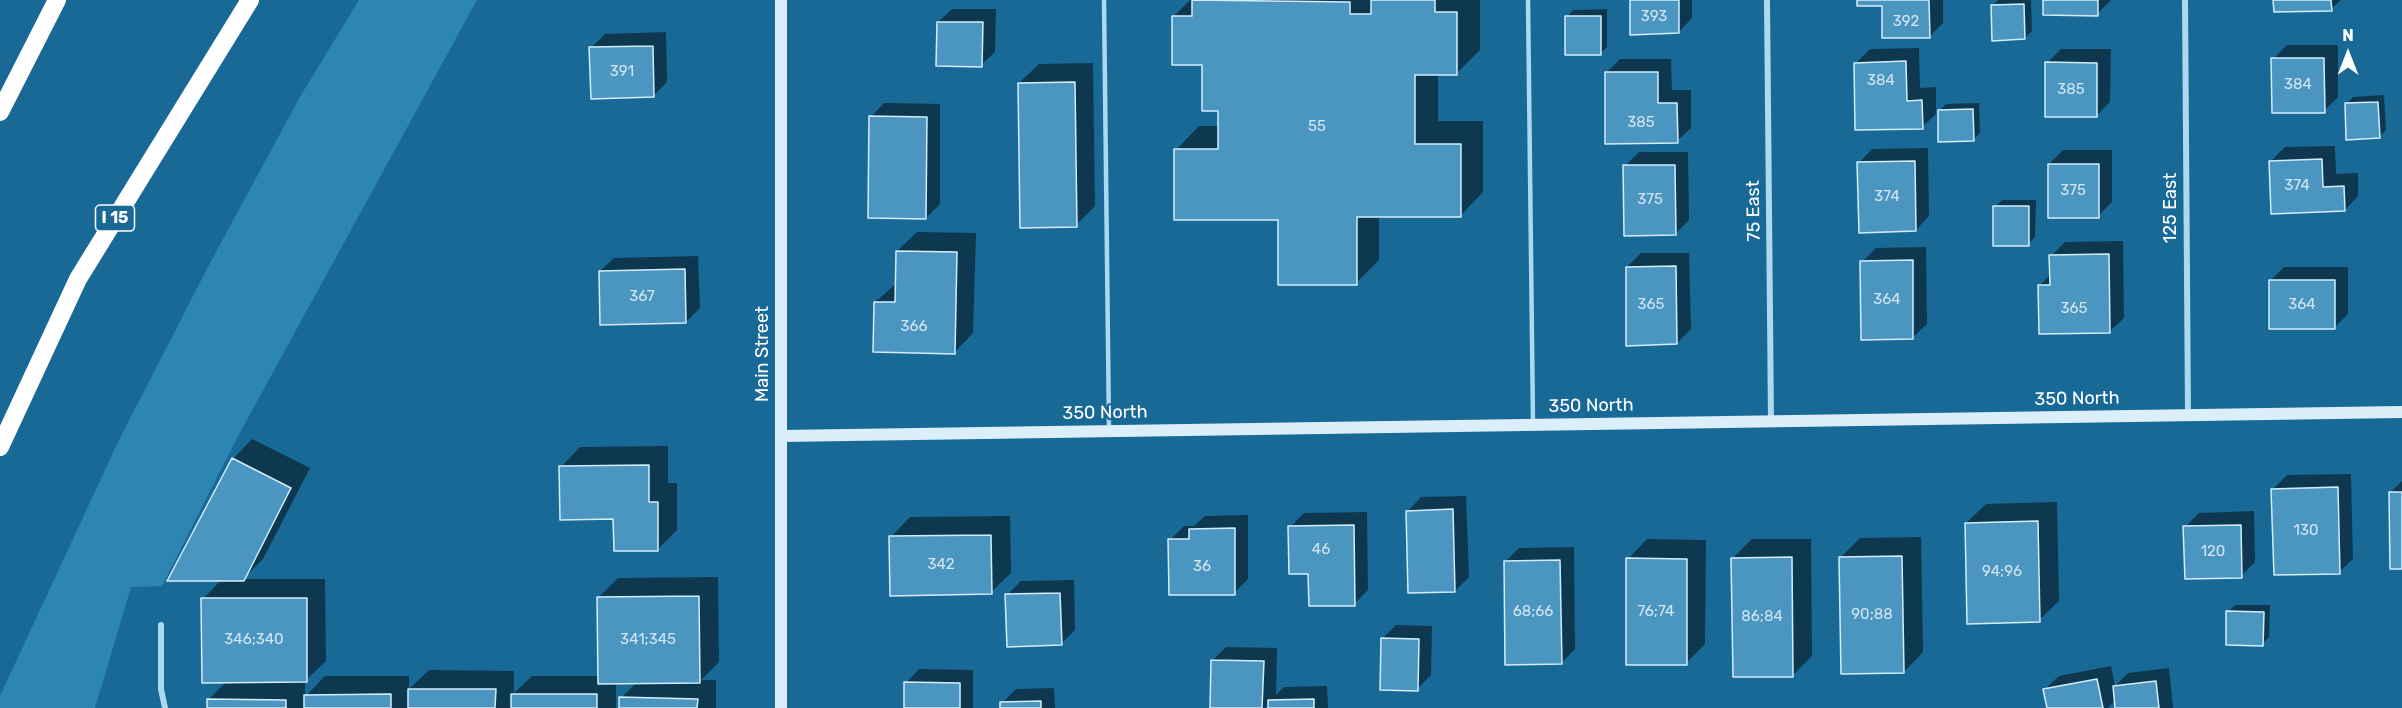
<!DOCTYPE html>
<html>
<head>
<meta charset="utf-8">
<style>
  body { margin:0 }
  #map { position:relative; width:2402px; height:708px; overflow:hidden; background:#196997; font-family:Rubik,sans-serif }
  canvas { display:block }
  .north { position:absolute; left:2318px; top:24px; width:60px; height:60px; -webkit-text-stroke:4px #196997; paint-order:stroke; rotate:0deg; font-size:16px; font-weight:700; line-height:24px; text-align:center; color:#fff }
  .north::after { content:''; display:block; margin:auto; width:21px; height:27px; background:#fff; clip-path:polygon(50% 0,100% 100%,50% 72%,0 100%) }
</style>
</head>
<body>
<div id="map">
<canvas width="2402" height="708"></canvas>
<div class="north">N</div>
</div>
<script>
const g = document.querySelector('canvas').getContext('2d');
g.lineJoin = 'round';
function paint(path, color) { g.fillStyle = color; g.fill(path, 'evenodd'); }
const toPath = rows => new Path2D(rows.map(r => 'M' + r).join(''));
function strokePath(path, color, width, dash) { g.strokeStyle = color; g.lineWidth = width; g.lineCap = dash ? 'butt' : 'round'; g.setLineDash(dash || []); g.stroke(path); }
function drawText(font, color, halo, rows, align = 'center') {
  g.font = font + ' Rubik,sans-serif'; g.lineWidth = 4.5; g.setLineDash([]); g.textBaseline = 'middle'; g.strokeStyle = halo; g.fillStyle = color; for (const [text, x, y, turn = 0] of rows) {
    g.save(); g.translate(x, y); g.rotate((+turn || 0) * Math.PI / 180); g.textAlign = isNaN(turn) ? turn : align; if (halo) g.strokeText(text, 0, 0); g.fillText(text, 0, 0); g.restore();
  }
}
paint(toPath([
  [359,0,477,0,237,438,162,586,131,587,95,708,0,708,0,696,118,442,210,263,301,95]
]), '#2d85b4');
paint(toPath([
  [1190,0,1480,0,1480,50,1456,74,1438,74,1438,121,1483,121,1483,192,1460,216,1379,216,1379,260,1356,283,1280,218,1176,150,1199,126,1220,126,1220,109,1204,64,1173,17],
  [1631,0,1692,0,1692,18,1679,32],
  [1859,0,1943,0,1943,23,1929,37,1883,5],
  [1998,0,2031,0,2032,31,2025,38,1992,6],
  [2045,0,2111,0,2097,14],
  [2275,0,2341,0,2331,9],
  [952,9,996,9,995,52,981,65,938,22],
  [1607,9,1607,47,1600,54,1567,17,1573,10],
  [666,32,667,82,653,96,591,48,605,34],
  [2287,45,2338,45,2338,97,2324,111,2273,59],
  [1919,48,1920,88,1936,87,1936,114,1922,127,1856,63,1870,49],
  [2061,49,2111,49,2110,102,2096,116,2047,63],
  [1620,59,1671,59,1672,90,1691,90,1691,128,1677,141,1606,73],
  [1093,63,1095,206,1076,225,1019,83,1039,64],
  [2384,95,2386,130,2379,137,2346,104,2353,97],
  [884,103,940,104,940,204,926,218,871,117],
  [1979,103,1980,133,1973,140,1939,111,1946,104],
  [2335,146,2336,174,2358,173,2358,196,2345,210,2271,161,2285,147],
  [1928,148,1929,216,1916,230,1859,163,1872,149],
  [2063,150,2112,150,2112,202,2098,216,2049,164],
  [1639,152,1688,152,1689,220,1675,234,1625,166],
  [2002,200,2036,200,2035,237,2028,244,1995,207],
  [917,232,976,233,973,333,954,353,875,302,897,283,897,251],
  [2123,241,2124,318,2110,331,2040,285,2051,274,2051,256,2065,242],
  [1926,247,1927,324,1913,337,1862,262,1876,248],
  [1641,253,1689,253,1691,329,1677,343,1627,267],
  [698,256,700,308,686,322,600,271,614,258],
  [2284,267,2348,267,2348,314,2334,328,2270,281],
  [252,439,310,468,263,559,243,579,325,579,326,661,305,681,305,697,325,676,409,676,409,689,429,670,514,671,514,693,532,676,599,676,598,598,618,578,718,577,719,662,701,680,716,680,716,708,621,708,621,698,637,682,616,682,616,708,209,708,209,699,227,681,203,599,222,579,233,459],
  [668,446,668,483,677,483,677,530,658,549,615,518,561,467,580,447],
  [2351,474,2353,559,2339,572,2273,489,2287,475],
  [2402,481,2402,567,2390,493],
  [1466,496,1469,577,1455,591,1408,511,1421,497],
  [2057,502,2059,601,2039,620,1966,523,1986,504],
  [2254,511,2255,562,2241,576,2185,527,2199,513],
  [1367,512,1368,590,1354,604,1310,572,1290,527,1304,513],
  [1248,515,1248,579,1234,593,1170,540,1184,526,1194,526,1205,516],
  [1010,516,1011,573,991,592,891,537,910,517],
  [1921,537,1923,652,1904,672,1841,557,1860,538],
  [1647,539,1706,540,1705,644,1686,663,1628,559],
  [1752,539,1811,539,1812,656,1793,675,1732,559],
  [1574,547,1575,649,1562,662,1505,562,1519,548],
  [1074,580,1075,630,1061,644,1007,595,1021,581],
  [2235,605,2270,605,2269,637,2262,644,2228,612],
  [1396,625,1432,626,1431,675,1417,689,1382,639],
  [1226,647,1277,648,1276,695,1284,687,1327,686,1328,708,1270,708,1270,704,1265,708,1211,708,1212,661],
  [2111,666,2115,686,2128,673,2169,668,2173,708,2117,708,2116,700,2108,708,2049,708,2045,689,2059,676],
  [919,669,973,670,973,708,905,708,906,683],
  [1054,688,1055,708,1002,708,1002,703,1016,689]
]), '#0007');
const building = toPath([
  [1192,0,1350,2,1350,14,1371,14,1371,0,1435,0,1435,12,1457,12,1457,75,1415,75,1415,144,1461,144,1461,217,1357,217,1357,285,1278,285,1278,220,1174,220,1174,149,1218,149,1218,111,1202,111,1202,65,1172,65,1172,16,1192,16,1192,0],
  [1630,0,1679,0,1679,33,1630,35,1630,0],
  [1857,0,1929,0,1930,38,1882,38,1882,6,1857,6,1857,0],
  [2043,0,2098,0,2098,16,2043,15,2043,0],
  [2273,0,2331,0,2332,11,2274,12,2273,0],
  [2024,4,2025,39,1992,41,1991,5,2024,4],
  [1565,16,1601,16,1601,55,1565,55,1565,16],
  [937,22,983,22,982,67,936,66,937,22],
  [653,46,654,97,591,99,589,47,653,46],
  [2271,58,2324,58,2325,113,2272,113,2271,58],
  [1906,61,1907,101,1922,100,1923,129,1855,130,1854,63,1906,61],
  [2045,62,2097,63,2097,117,2045,117,2045,62],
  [1605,72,1658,72,1658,103,1677,103,1678,143,1605,144,1605,72],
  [1075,82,1077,227,1020,228,1018,83,1075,82],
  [2378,102,2380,138,2346,140,2345,103,2378,102],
  [1973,109,1974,141,1938,142,1938,110,1973,109],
  [869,116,927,117,926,219,868,218,869,116],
  [2322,159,2323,187,2344,186,2345,211,2271,214,2269,161,2322,159],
  [1915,161,1916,231,1859,233,1857,162,1915,161],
  [2048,164,2099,164,2099,218,2048,218,2048,164],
  [1623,165,1675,165,1676,235,1624,236,1623,165],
  [1993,206,2029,206,2029,246,1993,246,1993,206],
  [896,251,957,252,955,354,873,352,874,302,895,302,896,251],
  [2109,254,2110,333,2039,334,2038,285,2050,285,2049,255,2109,254],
  [1913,260,1913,339,1861,340,1860,261,1913,260],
  [1676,266,1677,344,1626,346,1626,267,1676,266],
  [685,269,686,323,600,325,599,271,685,269],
  [2269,280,2335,280,2335,329,2269,329,2269,280],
  [232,458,291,488,244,581,167,581,232,458],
  [649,465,649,502,658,502,658,551,614,551,613,519,560,520,559,466,649,465],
  [2338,487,2340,574,2274,575,2271,489,2338,487],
  [2389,492,2402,492,2402,569,2390,569,2389,492],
  [1453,509,1455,592,1408,593,1406,511,1453,509],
  [2038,521,2040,622,1967,624,1965,523,2038,521],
  [1354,525,1355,606,1309,606,1308,574,1289,574,1288,526,1354,525],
  [2241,525,2242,578,2185,579,2183,526,2241,525],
  [1235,528,1235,595,1169,595,1168,539,1189,539,1189,529,1235,528],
  [991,535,992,594,890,596,889,536,991,535],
  [1902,556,1904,673,1841,674,1839,557,1902,556],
  [1792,557,1793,677,1733,677,1731,558,1792,557],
  [1626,558,1687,559,1687,665,1626,665,1626,558],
  [1560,560,1562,664,1505,665,1504,561,1560,560],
  [1060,593,1062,645,1007,647,1005,594,1060,593],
  [699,596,700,683,598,684,597,597,699,596],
  [201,598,307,598,307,682,202,683,201,598],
  [2226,611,2264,612,2263,646,2226,645,2226,611],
  [1381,638,1419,639,1418,691,1380,690,1381,638],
  [1211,660,1264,661,1262,708,1210,708,1211,660],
  [2097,679,2103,708,2047,708,2043,689,2097,679],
  [2156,681,2159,708,2115,708,2113,686,2156,681],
  [904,682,960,683,960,708,904,708,904,682],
  [408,689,496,689,495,708,408,708,408,689],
  [391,694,391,708,304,708,304,695,391,694],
  [511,694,597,694,597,708,511,708,511,694],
  [619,697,698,699,697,708,619,708,619,697],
  [207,699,286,700,286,708,207,708,207,699],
  [1314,699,1314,708,1268,708,1268,700,1314,699],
  [1041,701,1041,708,1000,708,1000,702,1041,701]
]);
paint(building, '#4a96c1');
strokePath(building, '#d4edfb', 1.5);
strokePath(toPath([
  [1104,0,1109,429],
  [1528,0,1533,423]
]), '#add9f0', 4.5);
strokePath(toPath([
  [1767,0,1771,421],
  [2185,0,2188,415],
  [161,625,161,689,165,708]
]), '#add9f0', 6);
strokePath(toPath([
  [781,0,781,708],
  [781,436,2402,412]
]), '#dbeffb', 12);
strokePath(toPath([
  [0,112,57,0],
  [0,447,78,279,250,0]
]), '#fff', 18);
drawText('15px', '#d2e5f0', null, [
  ["393",1654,17],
  ["392",1906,22],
  ["391",622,72],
  ["384",1881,81],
  ["384",2298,85],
  ["385",2071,90],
  ["385",1641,123],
  ["55",1317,127],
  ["374",2297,186],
  ["375",2073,191],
  ["374",1887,197],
  ["375",1650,200],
  ["367",642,297],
  ["364",1887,300],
  ["365",1651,305],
  ["364",2302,305],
  ["365",2074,309],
  ["366",914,327],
  ["130",2306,531],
  ["46",1321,550],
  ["120",2213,552],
  ["342",941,565],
  ["36",1202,567],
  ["94;96",2002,572],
  ["68;66",1533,612],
  ["76;74",1656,612],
  ["90;88",1872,615],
  ["86;84",1762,617],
  ["346;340",254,640],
  ["341;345",648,640]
]);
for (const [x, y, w] of [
  [115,218,39]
]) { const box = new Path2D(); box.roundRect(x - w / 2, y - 13, w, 26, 4.5); g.fillStyle = '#196997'; g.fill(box); strokePath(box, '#fff', 1.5); }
drawText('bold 16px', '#fff', null, [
  ["I 15",115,218]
]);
drawText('18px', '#fff', '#196997', [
  ["125 East",2171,208,-90],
  ["75 East",1754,211,-91],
  ["Main Street",763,354,-90],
  ["350 North",2077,399,-1],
  ["350 North",1591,406,-1],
  ["350 North",1105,413,-1]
]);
</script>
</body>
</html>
